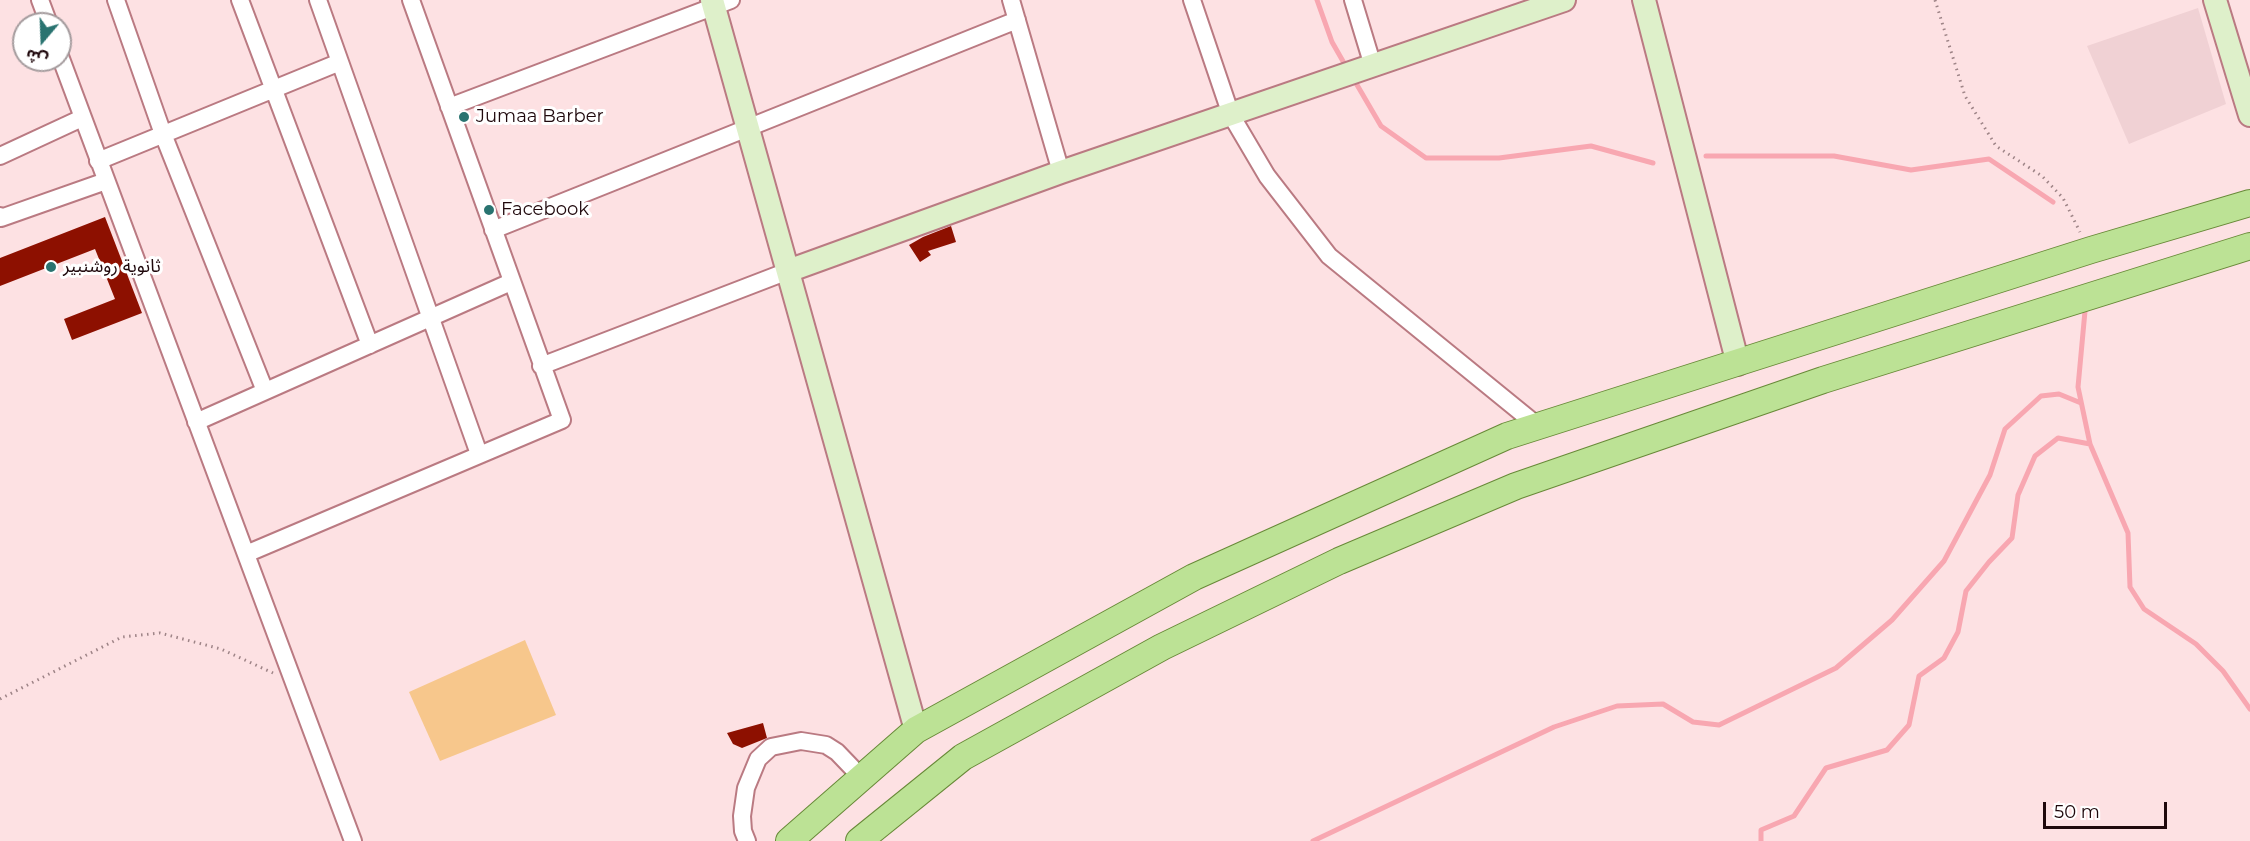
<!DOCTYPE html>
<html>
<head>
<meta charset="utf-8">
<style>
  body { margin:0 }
  #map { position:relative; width:2250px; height:841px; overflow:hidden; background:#fde1e3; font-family:Montserrat,"Noto Sans Arabic",sans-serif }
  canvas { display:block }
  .north { position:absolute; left:12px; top:12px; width:60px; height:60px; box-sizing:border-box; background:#fff; border:2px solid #a59c9e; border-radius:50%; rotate:199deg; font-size:16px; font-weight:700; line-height:24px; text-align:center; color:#1f080c }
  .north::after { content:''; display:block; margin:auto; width:21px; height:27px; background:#297370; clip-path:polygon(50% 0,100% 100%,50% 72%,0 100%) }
  .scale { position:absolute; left:2043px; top:802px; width:124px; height:27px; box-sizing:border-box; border:3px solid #1f080c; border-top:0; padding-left:8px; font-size:18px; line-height:21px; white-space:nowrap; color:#1f080c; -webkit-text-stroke:4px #fff; paint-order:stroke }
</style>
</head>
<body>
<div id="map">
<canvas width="2250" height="841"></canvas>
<div class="north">ش</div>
<div class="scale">50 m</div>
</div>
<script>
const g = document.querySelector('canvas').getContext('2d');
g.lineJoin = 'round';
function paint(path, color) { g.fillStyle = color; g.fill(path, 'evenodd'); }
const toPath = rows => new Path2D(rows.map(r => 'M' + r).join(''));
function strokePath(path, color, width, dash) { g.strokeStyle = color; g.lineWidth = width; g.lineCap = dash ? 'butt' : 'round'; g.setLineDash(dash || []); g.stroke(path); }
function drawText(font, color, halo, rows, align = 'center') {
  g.font = font + ' Montserrat,"Noto Sans Arabic",sans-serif'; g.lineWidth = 6; g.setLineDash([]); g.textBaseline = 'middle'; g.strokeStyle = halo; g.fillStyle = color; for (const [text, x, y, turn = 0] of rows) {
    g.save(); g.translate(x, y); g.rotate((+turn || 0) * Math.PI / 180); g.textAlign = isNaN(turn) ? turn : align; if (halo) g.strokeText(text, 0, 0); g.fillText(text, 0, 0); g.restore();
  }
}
paint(toPath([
  [2198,8,2226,104,2129,144,2087,46]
]), '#f0d1d4');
paint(toPath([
  [525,640,556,715,440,761,409,692]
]), '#f7c78c');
strokePath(toPath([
  [1317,0,1332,42,1348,70],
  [1353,78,1381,126,1426,158,1499,158,1591,146,1653,163],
  [1706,156,1834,156,1911,170,1989,159,2053,202],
  [2085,311,2078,387,2090,444],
  [1313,841,1554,727,1617,706,1663,704,1693,722,1719,725,1836,668,1892,620,1944,561,1990,475,2005,429,2041,396,2059,394,2081,403],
  [1761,841,1761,830,1794,816,1826,768,1887,750,1909,725,1919,676,1944,658,1958,632,1966,591,1989,562,2012,538,2018,495,2035,456,2058,438,2090,444,2128,533,2130,587,2144,609,2196,644,2223,671,2250,709]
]), '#f8a7b1', 5);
paint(toPath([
  [105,217,142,313,72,340,64,319,115,299,95,249,0,286,0,258],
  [951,226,956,242,928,251,931,255,920,262,909,245,923,237],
  [763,723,767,738,742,748,733,744,727,733]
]), '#8d1000');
const street = toPath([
  [40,0,49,24],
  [116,0,163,134,265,391],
  [240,0,370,345],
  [318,0,340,62],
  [1011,0,1061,172],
  [1192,0,1231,115,1267,176,1329,256,1539,427],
  [1353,0,1373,66],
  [60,56,353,841],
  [449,107,731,0],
  [0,156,82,118],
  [98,161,340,62,479,454],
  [0,216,1,218,106,181],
  [493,230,1017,20],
  [541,366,788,271],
  [196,422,511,282],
  [246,554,562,420,411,0],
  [747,841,743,831,742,816,746,788,758,759,771,747,801,741,826,745,837,752,861,777]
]);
const secondary = toPath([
  [712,0,916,730],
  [1644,0,1738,364],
  [2215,0,2250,115],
  [788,271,1061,172,1564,0]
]);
const primary = toPath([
  [789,841,916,730,1194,577,1507,436,2091,250,2250,203],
  [859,841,963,757,1162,647,1339,561,1516,486,1823,380,2250,246]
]);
strokePath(street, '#ba7a82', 20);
strokePath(secondary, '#ba7a82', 26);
strokePath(primary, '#688938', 28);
strokePath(toPath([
  [1935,0,1965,96,1996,146,2042,176,2063,198,2080,232],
  [0,699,122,637,160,633,221,649,273,673]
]), '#9e8487', 3, [1.5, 4.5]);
strokePath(street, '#fff', 16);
strokePath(secondary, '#def0ca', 22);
strokePath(primary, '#bce295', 26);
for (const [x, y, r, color] of [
  [464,117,6,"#297370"],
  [489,210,6,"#297370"],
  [51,267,6,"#297370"]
]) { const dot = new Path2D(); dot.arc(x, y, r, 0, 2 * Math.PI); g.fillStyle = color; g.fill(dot); strokePath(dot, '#fff', 2); }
drawText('18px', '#1f080c', '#fff', [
  ["Jumaa Barber",476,117],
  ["Facebook",501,210],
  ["ثانوية روشنبير",63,267]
], 'left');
</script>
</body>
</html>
